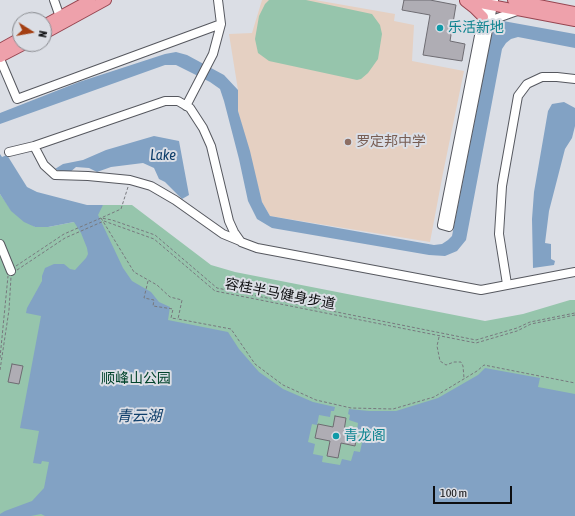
<!DOCTYPE html>
<html>
<head>
<meta charset="utf-8">
<style>
  body { margin:0 }
  #map { position:relative; width:575px; height:516px; overflow:hidden; background:#dbdee5; font-family:"Asap Condensed",sans-serif }
  canvas { display:block }
  .north { position:absolute; left:12px; top:12px; width:40px; height:40px; box-sizing:border-box; background:#dbdee5; border:1px solid #898b90; border-radius:50%; rotate:101deg; font-size:11px; font-weight:700; line-height:16px; text-align:center; color:#0d0e10 }
  .north::after { content:''; display:block; margin:auto; width:14px; height:18px; background:#a43f12; clip-path:polygon(50% 0,100% 100%,50% 72%,0 100%) }
  .scale { position:absolute; left:433px; top:486px; width:79px; height:18px; box-sizing:border-box; border:2px solid #0d0e10; border-top:0; padding-left:5px; font-size:12px; line-height:14px; white-space:nowrap; color:#0d0e10; -webkit-text-stroke:3px #dbdee5; paint-order:stroke }
</style>
</head>
<body>
<div id="map">
<canvas width="575" height="516"></canvas>
<div class="north">N</div>
<div class="scale">100 m</div>
</div>
<script>
const g = document.querySelector('canvas').getContext('2d');
g.lineJoin = 'round';
function paint(path, color) { g.fillStyle = color; g.fill(path, 'evenodd'); }
const toPath = rows => new Path2D(rows.map(r => 'M' + r).join(''));
function strokePath(path, color, width, dash) { g.strokeStyle = color; g.lineWidth = width; g.lineCap = dash ? 'butt' : 'round'; g.setLineDash(dash || []); g.stroke(path); }
function drawText(font, color, halo, rows, align = 'center') {
  g.font = font + ' "Asap Condensed","Noto Sans SC",sans-serif'; g.lineWidth = 4; g.setLineDash([]); g.textBaseline = 'middle'; g.strokeStyle = halo; g.fillStyle = color; for (const [text, x, y, turn = 0] of rows) {
    g.save(); g.translate(x, y); g.rotate((+turn || 0) * Math.PI / 180); g.textAlign = isNaN(turn) ? turn : align; if (halo) g.strokeText(text, 0, 0); g.fillText(text, 0, 0); g.restore();
  }
}
paint(toPath([
  [262,0,315,0,395,14,394,21,414,25,412,61,464,71,443,173,430,242,270,216,262,202,238,111,238,90,229,34,252,33]
]), '#e5d0c2');
paint(toPath([
  [269,0,306,0,372,14,380,25,382,34,378,59,368,73,361,79,357,80,269,61,258,53,255,39,259,16,265,4],
  [0,194,12,211,35,227,48,227,74,222,103,205,132,205,211,265,235,272,485,321,523,314,570,300,575,300,575,516,0,516]
]), '#96c5ac');
paint(toPath([
  [503,21,575,34,575,48,518,37,511,39,506,43,502,49,466,240,457,251,445,256,429,255,272,228,257,219,248,201,239,159,224,101,220,89,210,82,176,65,165,65,0,124,0,113,79,82,165,54,176,52,187,55,224,75,238,90,238,111,250,151,262,202,270,216,434,245,442,244,448,240,452,236,491,38,495,25],
  [564,102,575,108,575,126,572,138,565,149,549,211,545,243,551,244,551,259,555,261,554,265,533,268,532,219,534,192,548,111,552,104],
  [154,136,179,141,189,195,182,199,165,182,159,179,154,168,143,163,111,167,97,172,89,168,76,167,68,174,55,169,63,164,83,160,106,150],
  [0,154,2,157,7,155,27,187,37,192,87,205,103,205,98,215,123,268,132,281,151,292,159,302,170,307,168,320,228,332,239,349,259,372,283,389,313,402,335,407,334,411,331,411,330,417,319,415,317,425,312,424,308,442,315,444,313,454,323,456,322,462,340,465,342,459,351,461,354,451,360,452,364,433,357,431,358,423,349,420,350,415,348,414,349,409,369,411,396,411,438,398,478,375,485,368,540,378,538,387,575,394,575,516,45,516,41,514,31,516,0,516,0,514,5,511,32,501,44,488,49,462,42,461,41,464,33,463,39,431,20,428,41,316,26,313,27,308,42,281,42,276,45,268,54,264,64,264,70,269,75,270,86,258,88,254,87,248,81,233,74,222,48,227,35,227,24,222,11,211,0,194]
]), '#82a2c4');
const building = toPath([
  [404,0,430,0,456,5,450,41,465,44,462,61,423,55,430,15,402,10,404,0],
  [12,364,23,366,19,384,8,382,12,364],
  [335,416,346,418,344,431,357,434,355,446,341,443,338,458,327,456,330,441,315,438,318,424,333,427,335,416]
]);
paint(building, '#afadb4');
strokePath(building, '#6e6c72', 1);
const minor = toPath([
  [54,0,60,17],
  [486,0,442,225,449,227,494,0],
  [489,25,492,20,517,11],
  [0,59,17,99,221,24],
  [186,106,213,54,221,24,218,0],
  [34,146,44,165,55,175,88,176,130,180,151,186,175,200,223,234,240,241],
  [9,152,34,146,165,101,178,101,190,108,203,128,211,146,229,221,234,232,241,242,257,248,481,290,575,272],
  [0,244,11,271],
  [507,284,499,234,502,186,518,96,527,84,542,77,557,77,575,79]
]);
const major = toPath([
  [465,0,575,21],
  [513,0,575,12],
  [465,1,474,8,483,17],
  [44,25,90,0],
  [44,34,106,0],
  [0,49,20,38],
  [0,57,25,44]
]);
strokePath(minor, '#56585f', 10);
strokePath(major, '#974550', 12);
strokePath(toPath([
  [128,187,121,209,101,218,134,272,157,285,170,297,182,300,178,319,231,329,255,364,283,385,316,400,351,408,393,409,434,397,477,371,484,365,575,383],
  [16,266,64,234,101,218,112,220,155,235,217,288,476,340,517,328,530,322,575,313],
  [17,270,65,238,104,221,154,239,215,291,476,343,517,331,531,324,575,315],
  [148,281,144,298,154,300,153,306,173,309,171,318,178,319],
  [439,337,437,346,440,361,446,365,454,362,461,362,463,366,464,378],
  [0,358,8,276],
  [0,370,9,310,11,277]
]), '#77797e', 1, [3, 2]);
strokePath(minor, '#fff', 8);
strokePath(major, '#eea1ab', 10);
for (const [x, y, r, color] of [
  [440,28,4,"#0f9aa8"],
  [348,142,4,"#8d6e63"],
  [336,436,4,"#0f9aa8"]
]) { const dot = new Path2D(); dot.arc(x, y, r, 0, 2 * Math.PI); g.fillStyle = color; g.fill(dot); strokePath(dot, '#dbdee5', 1.5); }
drawText('14px', '#0d838f', '#dbdee5', [
  ["乐活新地",448,28],
  ["青龙阁",344,436]
], 'left');
drawText('14px', '#785e54', '#dbdee5', [
  ["罗定邦中学",356,142]
], 'left');
drawText('14px', '#0d0e10', '#dbdee5', [
  ["容桂半马健身步道",280,294,11]
]);
drawText('14px', '#03442c', '#dbdee5', [
  ["顺峰山公园",136,379]
]);
drawText('italic 15px', '#0e3e6a', '#dbdee5', [
  ["Lake",163,155],
  ["青云湖",139,416]
]);
</script>
</body>
</html>
